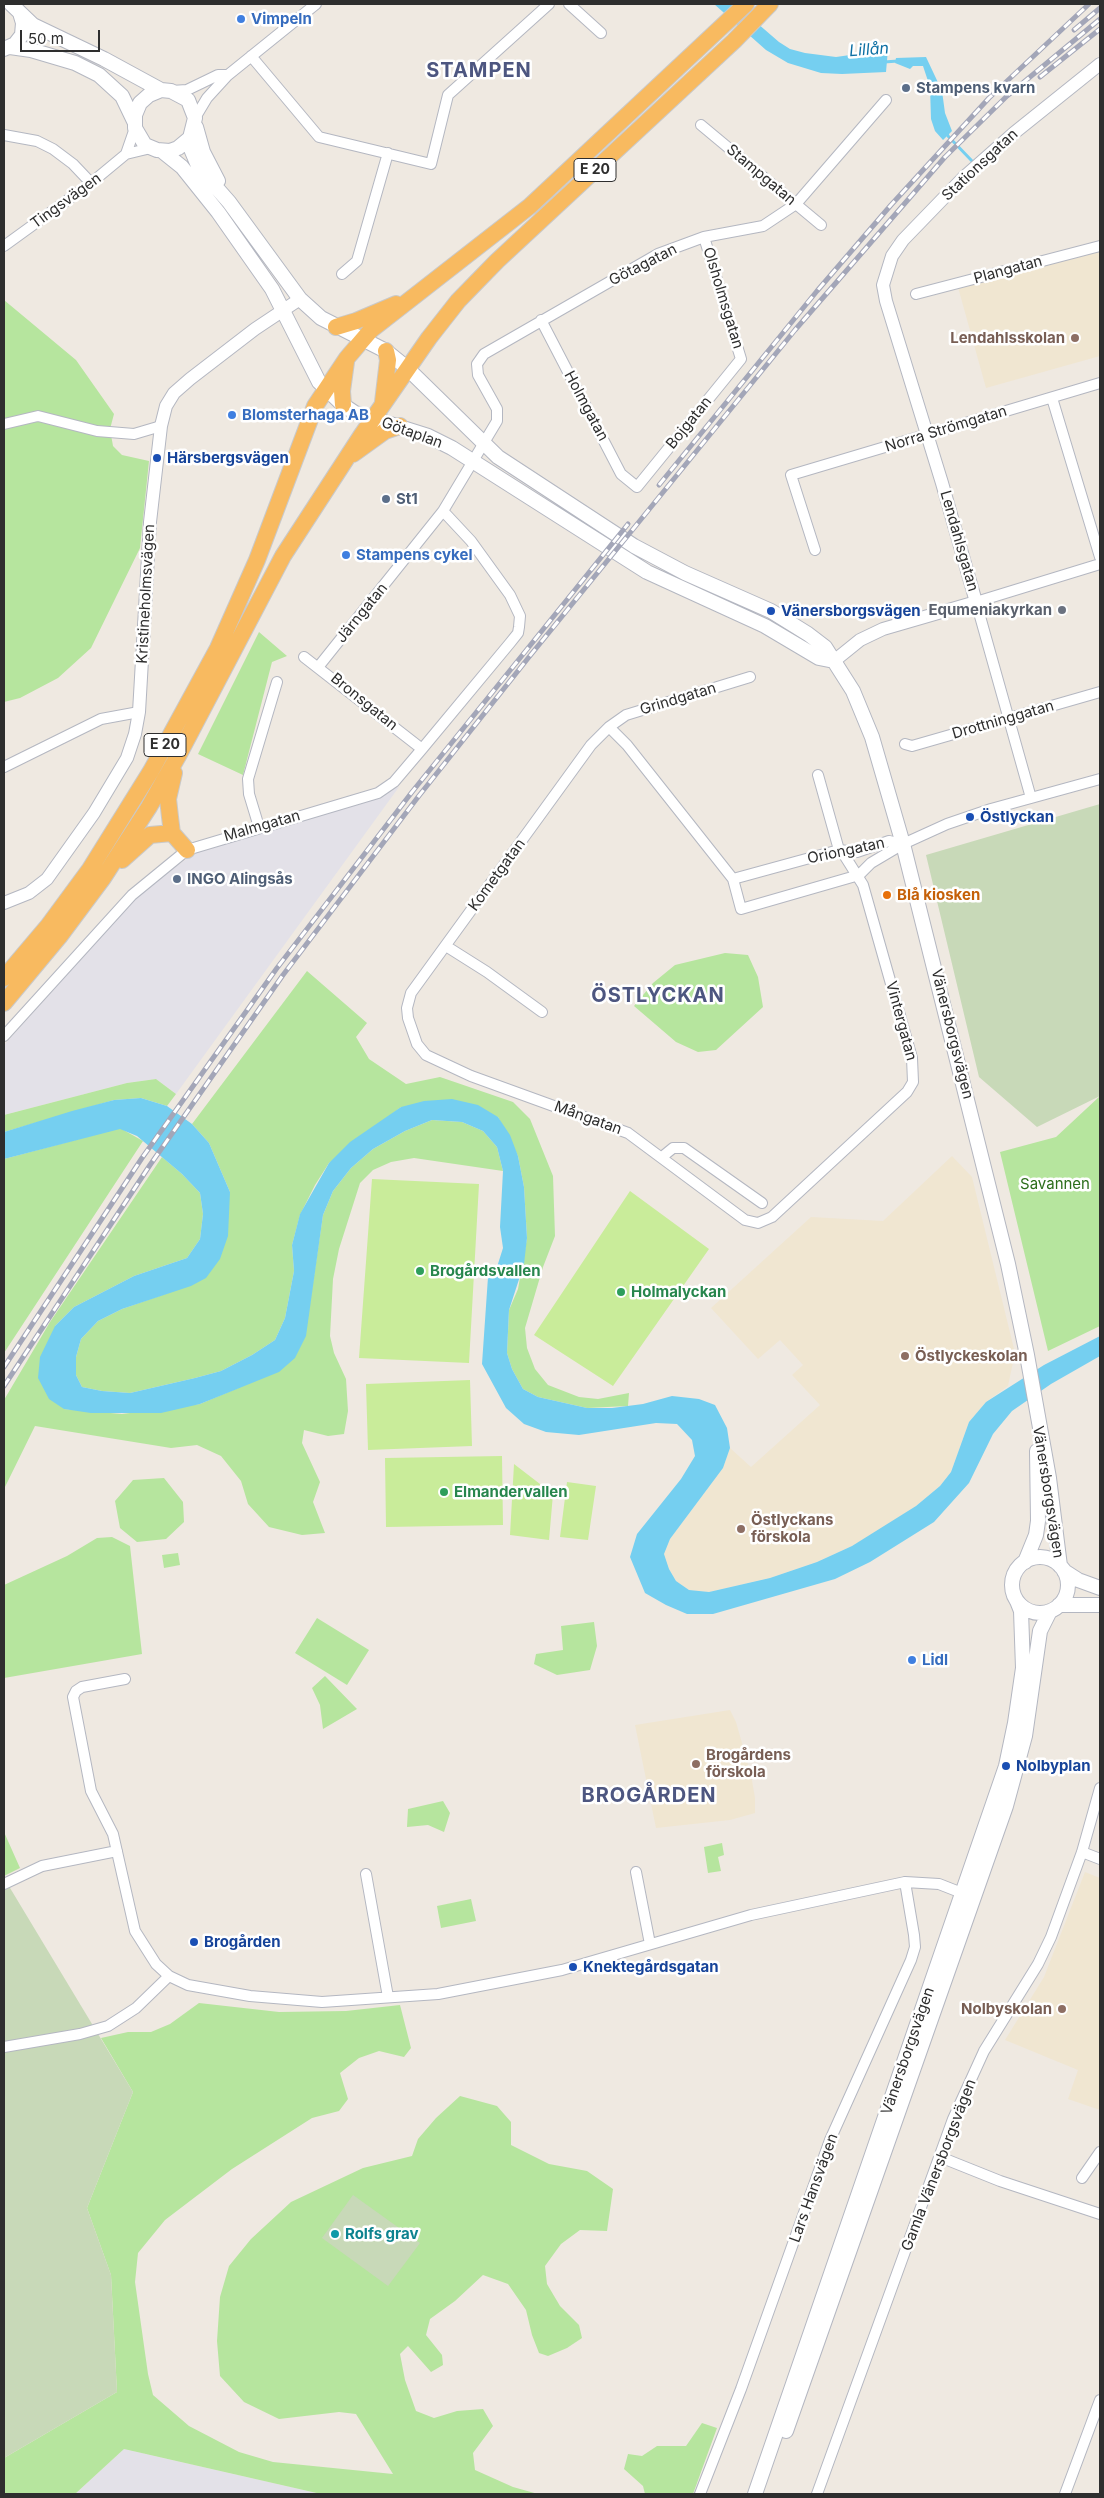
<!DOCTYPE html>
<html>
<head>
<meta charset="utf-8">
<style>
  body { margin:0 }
  #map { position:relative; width:1104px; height:2498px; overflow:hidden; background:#efe9e1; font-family:Inter,sans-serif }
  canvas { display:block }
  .frame { position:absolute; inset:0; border:5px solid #2e2e2e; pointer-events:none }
  .scale { position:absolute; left:20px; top:30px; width:80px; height:22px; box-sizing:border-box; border:2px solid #2e2e2e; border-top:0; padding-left:6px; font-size:15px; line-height:18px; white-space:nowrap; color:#2e2e2e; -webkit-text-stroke:4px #fff; paint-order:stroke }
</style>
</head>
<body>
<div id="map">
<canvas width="1104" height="2498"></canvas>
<div class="frame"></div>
<div class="scale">50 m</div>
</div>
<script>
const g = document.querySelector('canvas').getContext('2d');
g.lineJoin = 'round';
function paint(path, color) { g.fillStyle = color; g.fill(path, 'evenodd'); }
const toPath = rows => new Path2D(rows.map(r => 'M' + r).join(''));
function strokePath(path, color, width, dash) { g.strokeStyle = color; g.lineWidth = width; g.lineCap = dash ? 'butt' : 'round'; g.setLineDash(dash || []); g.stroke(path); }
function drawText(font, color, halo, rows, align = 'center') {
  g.font = font + ' Inter,sans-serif'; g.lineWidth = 5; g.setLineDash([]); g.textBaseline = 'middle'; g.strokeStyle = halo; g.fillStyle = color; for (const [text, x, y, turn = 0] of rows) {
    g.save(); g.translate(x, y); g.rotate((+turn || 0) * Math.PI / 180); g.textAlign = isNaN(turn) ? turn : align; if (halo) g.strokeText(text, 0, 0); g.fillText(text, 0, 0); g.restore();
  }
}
paint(toPath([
  [399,787,176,1094,156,1079,127,1083,4,1115,4,1045,145,888,198,851],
  [124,2449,321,2494,75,2494]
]), '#e3e1e8');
paint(toPath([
  [1100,240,1100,356,986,388,956,280],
  [952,1156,972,1177,1015,1353,1008,1386,986,1402,969,1422,951,1472,940,1486,916,1506,885,1527,852,1546,817,1562,770,1578,709,1592,689,1590,676,1581,669,1569,664,1554,670,1539,723,1468,730,1448,751,1467,820,1405,792,1375,803,1365,780,1340,758,1359,711,1308,811,1217,883,1221],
  [730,1710,736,1722,751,1775,755,1798,755,1813,730,1820,656,1828,635,1725],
  [1085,1872,1100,1878,1100,2110,1068,2099,1078,2070,1005,2040,1044,1977]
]), '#f0e6d1');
paint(toPath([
  [4,300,76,360,114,414,110,429,113,446,122,455,149,461,140,548,91,648,58,678,20,698,4,702],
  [259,632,287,656,272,662,243,775,198,754],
  [725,953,748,955,758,977,763,1007,716,1050,698,1052,676,1042,634,1006,653,983,675,965],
  [307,971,367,1023,356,1037,369,1059,406,1084,440,1077,513,1102,530,1119,553,1176,555,1236,543,1267,525,1328,527,1348,535,1369,548,1385,579,1397,598,1399,629,1393,628,1406,587,1408,538,1397,523,1389,512,1369,507,1353,509,1310,518,1289,527,1238,524,1187,518,1156,498,1117,401,1107,329,1163,315,1185,300,1215,292,1245,294,1271,285,1318,275,1340,252,1355,221,1371,195,1378,130,1393,102,1391,82,1387,76,1375,76,1357,81,1339,98,1321,122,1309,168,1293,230,1192,209,1143,192,1124],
  [156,1079,176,1094,167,1106,141,1098,114,1100,4,1132,4,1115,127,1083],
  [1100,1096,1100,1326,1048,1351,1000,1152,1056,1137],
  [432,1120,462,1122,483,1131,497,1147,503,1171,414,1158,391,1162,373,1170,360,1183,339,1249,333,1279,330,1336,334,1353,346,1379,348,1411,344,1434,328,1436,304,1430,302,1443,320,1482,313,1502,325,1533,302,1535,269,1527,248,1504,241,1481,221,1456,197,1445,171,1448,35,1426,4,1489,4,1400,50,1322,162,1157,182,1174,200,1193,203,1214,200,1239,187,1258,134,1276,74,1307,55,1326,64,1409,122,1414,200,1404,238,1388,305,1336,323,1215,333,1191,351,1168,373,1149,405,1131],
  [120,1128,143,1141,4,1353,4,1159],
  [164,1478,183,1502,184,1522,166,1539,137,1542,120,1528,115,1501,133,1480],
  [112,1537,130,1546,142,1654,4,1678,4,1585,67,1556,97,1538],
  [178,1553,180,1565,164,1568,162,1555],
  [317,1618,369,1650,347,1685,295,1653],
  [594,1622,597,1646,590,1670,557,1675,534,1664,536,1654,563,1650,561,1626],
  [325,1676,357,1709,323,1729,320,1705,312,1688],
  [443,1801,450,1813,444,1832,428,1825,407,1827,408,1809],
  [4,1832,20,1868,4,1876],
  [722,1843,724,1855,718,1857,721,1871,708,1873,704,1847],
  [471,1899,476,1921,441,1928,437,1906],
  [199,2003,279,2012,346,2011,400,2005,411,2048,404,2057,379,2051,359,2058,340,2073,348,2099,339,2111,312,2118,232,2169,165,2220,138,2253,135,2282,148,2374,153,2395,189,2426,239,2452,273,2462,393,2474,356,2414,339,2412,279,2419,244,2402,220,2376,217,2341,220,2297,229,2266,251,2239,291,2202,363,2168,412,2156,418,2139,436,2118,460,2096,497,2106,511,2122,511,2145,549,2164,587,2171,613,2189,607,2231,580,2230,561,2244,545,2266,547,2284,560,2306,579,2325,582,2338,567,2348,548,2356,539,2353,532,2335,526,2310,508,2284,483,2275,455,2301,430,2319,426,2335,442,2355,443,2365,431,2372,408,2346,400,2354,405,2380,416,2411,434,2418,457,2411,483,2409,493,2426,473,2453,475,2470,513,2487,538,2494,321,2494,124,2449,75,2494,4,2494,4,2458,117,2392,111,2275,87,2208,133,2092,101,2038,128,2032,151,2032,170,2024],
  [702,2423,717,2428,693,2494,645,2494,643,2486,624,2469,628,2454,642,2456,657,2446,686,2446]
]), '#b6e59e');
paint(toPath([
  [1100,804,1100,1096,1037,1127,979,1077,926,855],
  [4,1878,133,2092,87,2208,111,2275,117,2392,4,2458],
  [353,2195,420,2243,388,2286,322,2238]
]), '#c8d9b8');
paint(toPath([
  [372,1179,479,1184,469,1363,359,1358],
  [630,1191,709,1249,613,1386,534,1335],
  [470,1380,472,1446,368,1450,366,1384],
  [502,1456,503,1525,386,1527,385,1458],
  [514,1464,553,1494,549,1540,510,1535],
  [567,1482,596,1486,588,1540,560,1537]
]), '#c9ec9a');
paint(toPath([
  [714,4,735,4,779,42,790,49,805,53,836,57,850,55,875,47,888,49,886,72,842,74,821,73,788,63,766,50],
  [926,57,942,91,945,113,952,131,943,140,935,131,931,119,930,87,923,66,913,66,910,69,895,63,896,58],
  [141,1098,167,1106,192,1124,209,1143,230,1192,228,1236,220,1259,206,1278,191,1286,122,1309,98,1321,81,1339,76,1357,76,1375,82,1387,102,1391,130,1393,195,1378,221,1371,252,1355,275,1340,285,1318,294,1271,292,1245,300,1214,329,1163,350,1142,401,1107,424,1101,452,1099,478,1105,498,1117,510,1135,518,1156,524,1187,527,1238,524,1264,509,1310,507,1353,512,1369,523,1389,538,1397,587,1408,612,1408,643,1404,672,1396,699,1399,715,1405,727,1428,730,1448,723,1468,670,1539,664,1554,669,1569,676,1581,689,1590,709,1592,770,1578,817,1562,852,1546,916,1506,940,1486,951,1472,969,1422,986,1402,1044,1365,1100,1336,1100,1356,1051,1384,1012,1411,993,1434,969,1483,934,1522,870,1562,835,1579,713,1614,687,1614,666,1605,645,1593,630,1557,637,1534,681,1479,695,1456,692,1440,677,1424,656,1423,579,1435,546,1432,524,1424,506,1408,482,1364,488,1277,497,1267,503,1248,500,1227,503,1171,497,1147,483,1131,462,1122,432,1120,405,1131,373,1149,351,1168,333,1191,323,1215,306,1336,295,1358,279,1372,200,1404,161,1413,91,1413,64,1409,49,1399,38,1378,40,1357,55,1326,74,1307,134,1276,187,1258,200,1239,203,1214,200,1193,182,1174,137,1136,120,1129,4,1159,4,1132,72,1111,114,1100]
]), '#75cff0');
strokePath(toPath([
  [884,62,898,61],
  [946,131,948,136,972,161]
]), '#75cff0', 3);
const minor = toPath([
  [569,4,601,33],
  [251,56,319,137,431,164,448,95,549,4],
  [171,91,187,90,218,75,228,75],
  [195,118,207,98,228,75,316,4],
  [701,125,821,225],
  [4,135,37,141,53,149,73,164,91,183],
  [126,154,135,128],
  [4,246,91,183,126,154,151,148],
  [342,274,357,261,388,153],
  [916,294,1100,246],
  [541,320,621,474,637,487,741,359,704,237],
  [1052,398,1100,557],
  [4,424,38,416,97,431,134,434,161,426],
  [815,550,791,475,1100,383],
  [304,657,422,749],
  [319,666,443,511,497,421,497,409,478,375,477,364,484,354,658,254,704,237,763,226,796,204,886,100],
  [750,677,626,715,609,727,591,745,411,993,407,1008,408,1018,417,1044,426,1055,471,1076,628,1133,745,1220,758,1223,772,1217,907,1092,913,1082,912,1058,863,885,841,850],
  [609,727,627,745,733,879,741,909,859,875,871,863,903,844,947,824,991,809,1100,779],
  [905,744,912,746,1100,692],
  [4,767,101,719,139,712],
  [818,775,839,850],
  [1031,798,976,602,1100,564],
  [259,827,249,794,248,779,277,682],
  [733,879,839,850,857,852,889,841,903,844],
  [449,948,487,972,542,1012],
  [4,1036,132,895,187,850,378,793,394,782,422,749,510,643,518,633,519,627,520,616,510,595,471,541,443,511],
  [662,1157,673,1148,684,1148,762,1203],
  [125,1679,82,1687,76,1691,73,1697,91,1791,113,1834,135,1931,156,1964,169,1976,188,1985,250,1996,322,2002,438,1994,562,1970,751,1915,905,1882,939,1884,967,1895],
  [1082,1852,1100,1859],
  [636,1872,650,1944],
  [366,1874,388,1997],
  [4,1884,42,1866,117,1851],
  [4,2047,80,2034,108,2026,136,2008,169,1976],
  [940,2157,1000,2181,1100,2214],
  [1082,2178,1100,2152],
  [700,2494,741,2389,830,2140,911,1960,915,1947,914,1935,905,1882],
  [817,2494,953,2119,984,2051,1038,1964,1051,1937,1082,1852,1100,1788],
  [1065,2494,1100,2400]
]);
const tertiary = toPath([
  [834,661,860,640,883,629,976,602,942,483,886,301,883,285,892,256,903,240,963,178,1014,133,1100,64],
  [4,903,29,893,47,879,94,813,127,758,135,734,139,712,150,522,161,426,166,406,174,393,190,379,255,329,300,299]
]);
const secondary = toPath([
  [11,4,33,25,104,59,161,90],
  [10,47,31,50,75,63,99,75,122,96,134,121],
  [4,49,15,44,22,35,23,23,20,13],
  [196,127,203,152,218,181],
  [190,138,178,148,170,151,157,150,145,145,135,128,135,115,140,103,149,95,161,90,171,91,188,100,195,118,190,138,191,149,199,168,229,202,300,299,321,318,386,351,407,368,498,457,634,546,685,573,771,611,808,634,825,647,853,691,872,737,903,844,1008,1264,1027,1355,1049,1478,1060,1566],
  [162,151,182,167,218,212,272,289,319,382,343,405,355,413,428,436,452,448,647,572,765,626,819,658,834,661],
  '1012 1585a28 28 0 1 1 56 0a28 28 0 1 1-56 0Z',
  [1025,1562,1036,1535,1038,1521,1037,1451],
  [1064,1571,1078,1580,1100,1588],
  [1059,1605,1100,1605],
  [786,2431,1006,1806,1025,1736,1040,1631,1050,1611],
  [755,2494,1006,1766,1015,1723,1023,1668,1021,1611,1017,1601]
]);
const trunk = toPath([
  [336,327,356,321,396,304],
  [383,402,388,360,386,351],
  [343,405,342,391,346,362],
  [353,454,385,431,400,426],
  [174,773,168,799,170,817,172,833,187,850],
  [122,860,150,835,172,833],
  [4,978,48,926,90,869,151,771,218,648,257,560,315,406,347,358,371,330,530,206,746,4],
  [4,1003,59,937,103,878,149,807,178,756,283,556,361,436,429,338,458,301,497,261,734,41,770,4]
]);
strokePath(minor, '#b4b7c1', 12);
strokePath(tertiary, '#b4b7c1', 14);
strokePath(secondary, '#b4b7c1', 16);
strokePath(trunk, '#c9c9c9', 18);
strokePath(minor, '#fff', 10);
strokePath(tertiary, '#fff', 12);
strokePath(secondary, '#fff', 14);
strokePath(trunk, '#f8ba60', 16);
const rail = toPath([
  [1074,30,1100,8],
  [1040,77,1100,29],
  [659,485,817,291,891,205,989,98,1089,4],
  [4,1367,142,1158,277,968,412,792,628,524],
  [4,1386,150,1165,283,975,418,797,529,657,795,330,945,157,1007,96,1100,19]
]);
strokePath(rail, '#a3a6b8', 5);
strokePath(rail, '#fff', 3, [9]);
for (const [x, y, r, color] of [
  [241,19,5,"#3f7fe0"],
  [906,88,5,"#5c6f8a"],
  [1075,338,5,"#8d6e63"],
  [232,415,5,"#3f7fe0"],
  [157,458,5,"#1a4fb4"],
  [386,499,5,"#5c6f8a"],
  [346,555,5,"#3f7fe0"],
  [1062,610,5,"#6b7280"],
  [771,611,5,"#1a4fb4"],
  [970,817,5,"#1a4fb4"],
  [177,879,5,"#5c6f8a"],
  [887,895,5,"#e8710a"],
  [420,1271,5,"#2e9e5b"],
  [621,1292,5,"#2e9e5b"],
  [905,1356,5,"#8d6e63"],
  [444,1492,5,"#2e9e5b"],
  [741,1529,5,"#8d6e63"],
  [912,1660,5,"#3f7fe0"],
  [696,1764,5,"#8d6e63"],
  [1006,1766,5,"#1a4fb4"],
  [194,1942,5,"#1a4fb4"],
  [573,1967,5,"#1a4fb4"],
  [1062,2009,5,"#8d6e63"],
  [335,2234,5,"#0f9aa8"]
]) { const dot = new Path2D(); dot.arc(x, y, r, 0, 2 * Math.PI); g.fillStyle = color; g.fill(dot); strokePath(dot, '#fff', 2); }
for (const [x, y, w] of [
  [595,170,42],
  [165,745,42]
]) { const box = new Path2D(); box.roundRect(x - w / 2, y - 11.5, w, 23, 4); g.fillStyle = '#fff'; g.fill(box); strokePath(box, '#2e2e2e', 1); }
drawText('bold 14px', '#2e2e2e', null, [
  ["E 20",595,170],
  ["E 20",165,745]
]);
drawText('bold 15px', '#366cbe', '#fff', [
  ["Vimpeln",251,19],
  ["Blomsterhaga AB",242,415],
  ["Stampens cykel",356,555],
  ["Lidl",922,1660]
], 'left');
drawText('bold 15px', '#4e5e75', '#fff', [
  ["Stampens kvarn",916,88],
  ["St1",396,499],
  ["INGO Alingsås",187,879]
], 'left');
drawText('15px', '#2e2e2e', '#fff', [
  ["Stationsgatan",980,165,-43],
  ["Stampgatan",761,175,40],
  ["Tingsvägen",66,201,-36],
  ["Götagatan",643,265,-27],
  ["Plangatan",1008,270,-15],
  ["Olsholmsgatan",723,298,73],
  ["Holmgatan",586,406,62],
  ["Bojgatan",689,423,-51],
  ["Norra Strömgatan",946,429,-17],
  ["Götaplan",412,433,20],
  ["Lendahlsgatan",959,541,74],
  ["Kristineholmsvägen",146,594,-87],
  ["Järngatan",362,613,-51],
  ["Grindgatan",678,699,-17],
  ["Bronsgatan",364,702,39],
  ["Drottninggatan",1003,720,-16],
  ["Malmgatan",262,826,-16],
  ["Oriongatan",846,851,-12],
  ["Kometgatan",497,875,-54],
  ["Vintergatan",901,1021,75],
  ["Vänersborgsvägen",952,1034,76],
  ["Mångatan",588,1118,20],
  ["Vänersborgsvägen",1048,1492,81],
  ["Vänersborgsvägen",908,2051,-71],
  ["Gamla Vänersborgsvägen",939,2165,-69],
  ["Lars Hansvägen",814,2188,-70]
]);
drawText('bold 15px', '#785e54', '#fff', [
  ["Lendahlsskolan",1065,338,"right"],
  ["Östlyckeskolan",915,1356],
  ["Östlyckans",751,1520],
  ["förskola",751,1537],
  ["Brogårdens",706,1755],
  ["förskola",706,1772],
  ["Nolbyskolan",1052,2009,"right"]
], 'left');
drawText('bold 15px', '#164399', '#fff', [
  ["Härsbergsvägen",167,458],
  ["Vänersborgsvägen",781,611],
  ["Östlyckan",980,817],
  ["Nolbyplan",1016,1766],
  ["Brogården",204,1942],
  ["Knektegårdsgatan",583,1967]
], 'left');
drawText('bold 15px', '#5b616d', '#fff', [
  ["Equmeniakyrkan",1052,610]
], 'right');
drawText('bold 15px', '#c56008', '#fff', [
  ["Blå kiosken",897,895]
], 'left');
drawText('15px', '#2c6e1b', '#fff', [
  ["Savannen",1055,1184]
]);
drawText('bold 15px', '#27864d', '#fff', [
  ["Brogårdsvallen",430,1271],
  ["Holmalyckan",631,1292],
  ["Elmandervallen",454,1492]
], 'left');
drawText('bold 15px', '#0d838f', '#fff', [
  ["Rolfs grav",345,2234]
], 'left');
drawText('italic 16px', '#0d6fa3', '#fff', [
  ["Lillån",869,50,-4]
]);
g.letterSpacing = '1px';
drawText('bold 20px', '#4d5680', '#fff', [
  ["STAMPEN",479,71],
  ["ÖSTLYCKAN",658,996],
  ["BROGÅRDEN",649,1796]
]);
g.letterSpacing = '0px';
</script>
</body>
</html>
